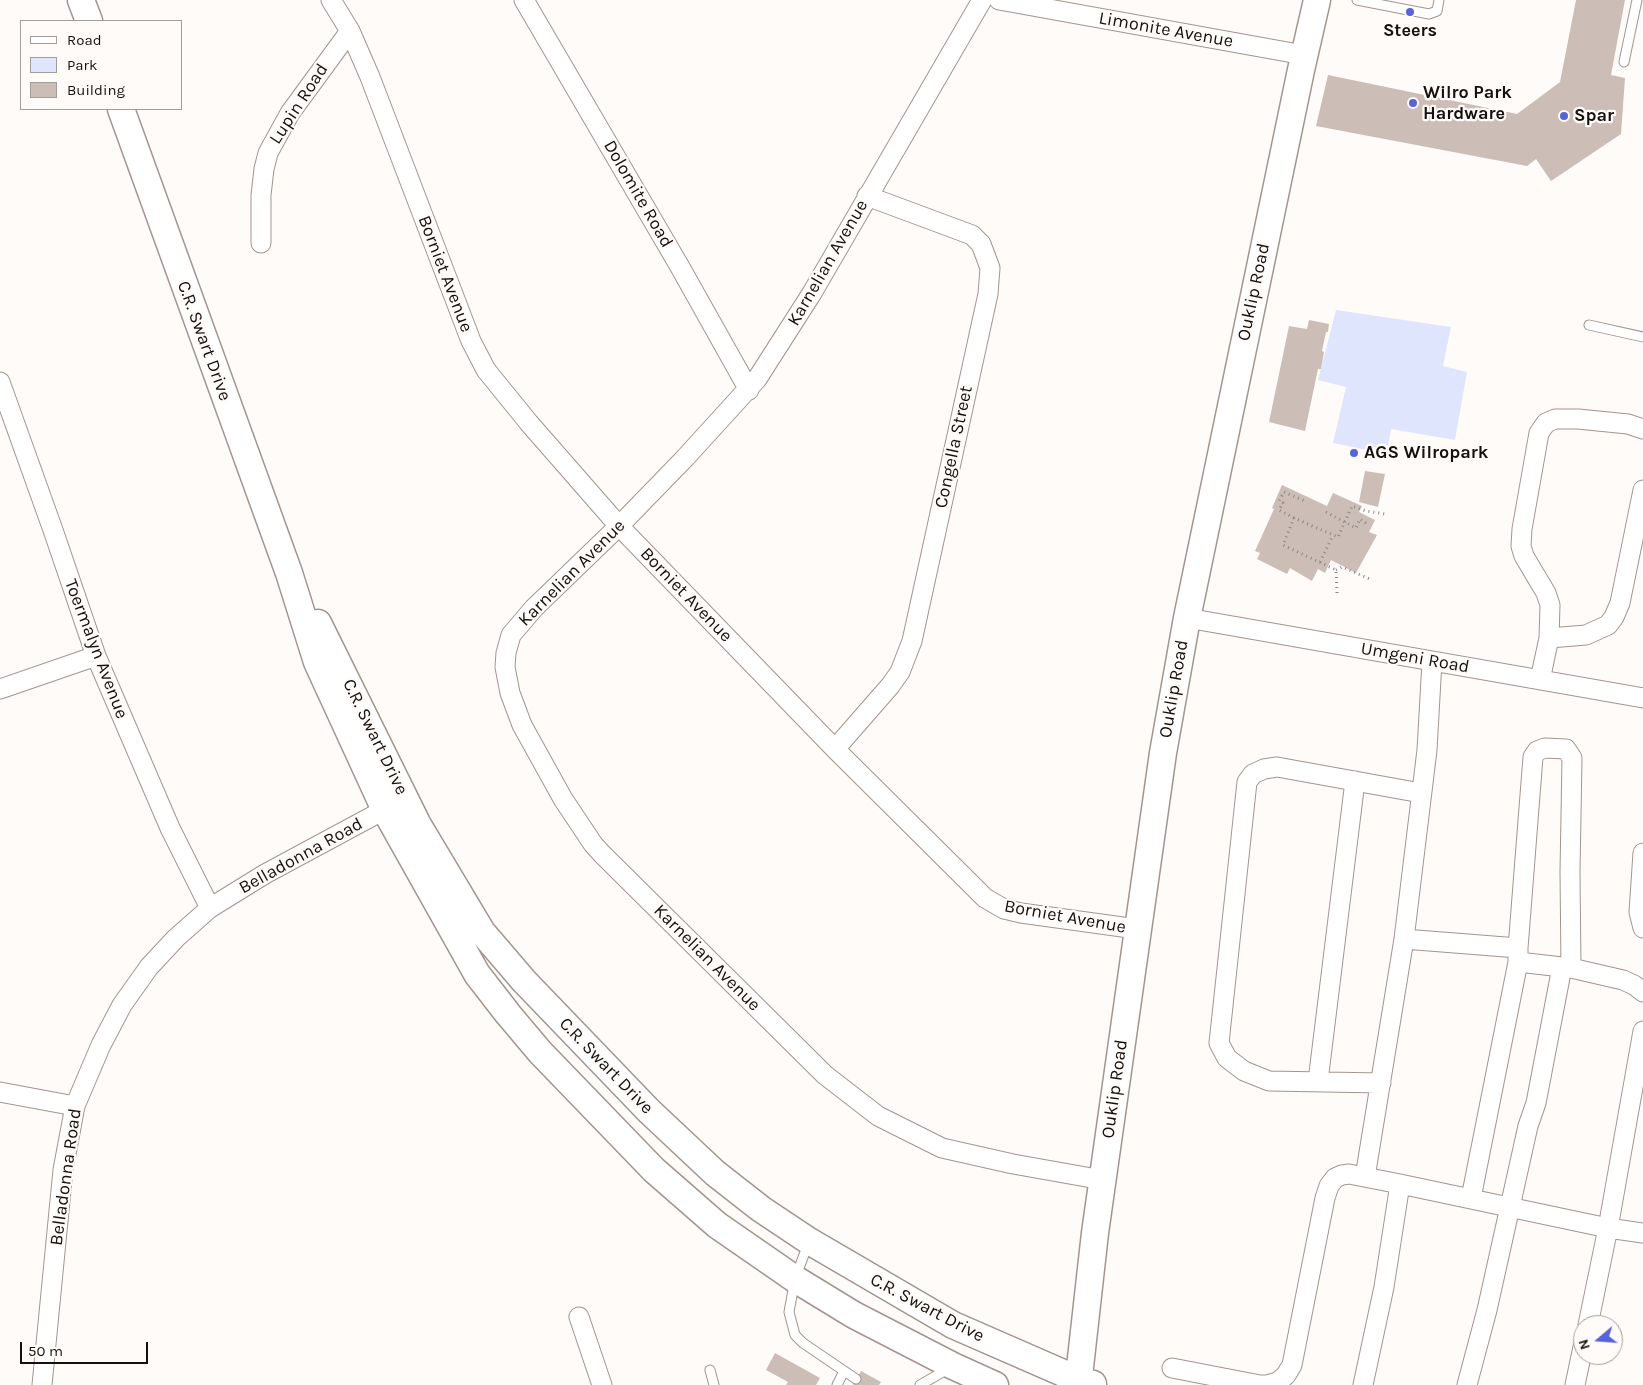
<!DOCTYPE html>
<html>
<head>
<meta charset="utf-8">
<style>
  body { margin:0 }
  #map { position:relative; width:1643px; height:1385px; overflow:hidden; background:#fefbf9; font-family:Karla,sans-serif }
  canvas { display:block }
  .legend { position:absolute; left:20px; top:20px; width:162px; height:90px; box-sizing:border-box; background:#fefbf9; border:1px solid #a19d9b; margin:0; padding:6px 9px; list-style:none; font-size:15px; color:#16110f }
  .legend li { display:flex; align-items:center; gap:10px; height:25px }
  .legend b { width:25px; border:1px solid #a19d9b }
  .north { position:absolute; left:1573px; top:1315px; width:50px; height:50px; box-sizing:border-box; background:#fefbf9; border:1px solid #a19d9b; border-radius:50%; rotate:252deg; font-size:14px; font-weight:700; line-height:20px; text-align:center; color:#16110f }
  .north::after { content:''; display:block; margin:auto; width:18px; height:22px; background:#5863da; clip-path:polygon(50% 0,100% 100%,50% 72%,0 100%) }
  .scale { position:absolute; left:20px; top:1342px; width:128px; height:22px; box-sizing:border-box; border:2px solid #16110f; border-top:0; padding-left:6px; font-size:15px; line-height:18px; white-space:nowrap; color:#16110f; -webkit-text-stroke:4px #fefbf9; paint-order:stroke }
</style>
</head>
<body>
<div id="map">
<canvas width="1643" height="1385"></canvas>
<ul class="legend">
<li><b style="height:6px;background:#fff"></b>Road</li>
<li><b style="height:14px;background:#dfe5fd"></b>Park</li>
<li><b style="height:14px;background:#ccbdb6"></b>Building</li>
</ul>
<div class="north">N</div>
<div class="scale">50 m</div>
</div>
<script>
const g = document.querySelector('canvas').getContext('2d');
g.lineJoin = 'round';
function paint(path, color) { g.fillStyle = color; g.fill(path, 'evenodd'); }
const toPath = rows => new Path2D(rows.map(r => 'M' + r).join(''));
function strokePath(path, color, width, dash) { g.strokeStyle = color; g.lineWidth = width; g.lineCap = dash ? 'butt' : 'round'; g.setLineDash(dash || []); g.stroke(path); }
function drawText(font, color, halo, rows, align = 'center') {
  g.font = font + ' Karla,sans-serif'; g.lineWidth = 4.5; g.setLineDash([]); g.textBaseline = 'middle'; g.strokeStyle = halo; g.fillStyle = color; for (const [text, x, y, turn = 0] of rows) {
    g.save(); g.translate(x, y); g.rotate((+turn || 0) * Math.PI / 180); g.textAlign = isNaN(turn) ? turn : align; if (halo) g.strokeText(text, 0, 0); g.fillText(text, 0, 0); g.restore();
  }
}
paint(toPath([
  [1336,310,1451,327,1443,366,1467,372,1455,440,1391,429,1387,454,1333,443,1346,387,1318,380]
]), '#dfe5fd');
paint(toPath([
  [1576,0,1625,0,1611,75,1625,78,1621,134,1551,181,1536,159,1527,166,1316,126,1328,75,1517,114,1560,82],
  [1309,320,1329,324,1328,332,1326,332,1322,351,1324,352,1321,369,1318,369,1305,431,1269,422,1289,326,1307,329],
  [1365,471,1385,474,1378,507,1359,502],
  [1282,485,1327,506,1333,493,1362,506,1359,512,1375,520,1369,532,1377,535,1356,573,1331,560,1325,573,1318,569,1312,581,1290,568,1287,574,1257,559,1260,553,1255,551,1274,509,1272,508],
  [775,1353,820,1378,816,1385,786,1385,788,1382,766,1370],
  [861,1371,881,1382,879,1385,853,1385]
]), '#ccbdb6');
const lane = toPath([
  [1357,0,1429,14,1437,11,1439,0],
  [1624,62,1637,0],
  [1589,325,1643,337],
  [808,1244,795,1279,789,1312,795,1335,803,1343,856,1379],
  [710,1370,714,1385],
  [837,1385,844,1371],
  [920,1385,948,1369]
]);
const street = toPath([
  [331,0,350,31,370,77,471,341,486,370,529,423,619,526,835,749,985,898,1004,909,1021,913,1137,929],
  [524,0,680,267,749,390],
  [982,0,812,293,757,379,685,458,619,526,534,608,511,635,506,653,505,667,510,693,522,725,563,799,593,844,602,854,825,1075,878,1116,942,1148,1013,1164,1103,1180],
  [999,0,1304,55],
  [261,243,261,195,264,169,268,153,290,113,350,31],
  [0,382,53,530,96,656,170,828,210,908],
  [1187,618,1643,698],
  [1549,638,1586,635,1608,625,1614,617,1620,603,1643,490],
  [1540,680,1549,638,1550,605,1546,593,1524,556,1521,546,1522,529,1539,433,1546,423,1555,419,1578,419,1628,424,1643,429],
  [0,689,96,656],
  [835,749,890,686,900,672,912,641,988,294,990,268,981,244,972,235,867,196],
  [1643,853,1639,912,1643,928],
  [1404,939,1518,948],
  [1518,962,1571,968,1623,980,1634,985,1643,992],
  [1318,1081,1355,781],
  [1381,1083,1269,1081,1244,1071,1227,1058,1219,1043,1247,782,1253,774,1264,769,1277,767,1421,793],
  [0,1092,75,1106],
  [1365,1177,1404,939,1427,750,1432,661],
  [1471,1198,1518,962,1518,948,1533,757,1537,751,1545,748,1566,749,1572,758,1570,872,1571,968],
  [579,1317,602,1385],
  [1588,1325,1608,1228,1643,1031],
  [1172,1368,1260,1385,1267,1385,1278,1382,1286,1375,1292,1365,1325,1198,1329,1186,1335,1178,1342,1175,1349,1174,1400,1184,1608,1228,1643,1233],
  [42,1385,63,1170,75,1106,101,1045,122,1005,149,967,176,938,210,908,265,874,395,804],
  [1363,1385,1384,1287,1400,1184],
  [1467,1385,1487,1310,1528,1126,1536,1103,1562,967],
  [1575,1385,1583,1347]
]);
const secondary = toPath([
  [81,0,89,21],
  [121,109,289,573,317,662,385,810,477,974,508,1014,540,1052,654,1170,717,1225,795,1279,854,1315,953,1366,995,1385],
  [318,623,418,825,482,932,524,981,649,1111,715,1173,761,1209,809,1241,953,1325,1079,1380,1093,1384],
  [1078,1385,1095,1233,1163,753,1187,618,1301,70,1317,0]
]);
strokePath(lane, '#a3958e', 11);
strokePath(street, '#a3958e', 21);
strokePath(secondary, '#a3958e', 29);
strokePath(toPath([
  [1326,512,1356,528,1360,519,1367,524],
  [1294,518,1279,510,1283,503,1279,501,1284,492,1305,501],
  [1320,562,1333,535],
  [1336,570,1342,567,1370,579],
  [1337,593,1336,570,1283,545,1294,518,1338,537,1352,506,1366,511,1385,514]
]), '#8c8886', 3, [1, 4]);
strokePath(lane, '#fff', 9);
strokePath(street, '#fff', 19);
strokePath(secondary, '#fff', 26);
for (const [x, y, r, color] of [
  [1410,12,5,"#5863da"],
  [1413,103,5,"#5863da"],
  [1564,116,5,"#5863da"],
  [1354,453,5,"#5863da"]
]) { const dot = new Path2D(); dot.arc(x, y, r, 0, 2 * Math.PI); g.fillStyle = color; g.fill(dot); strokePath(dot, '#fefbf9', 2); }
drawText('18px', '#16110f', '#fefbf9', [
  ["Limonite Avenue",1166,30,10],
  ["Lupin Road",299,104,-57],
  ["Dolomite Road",638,194,60],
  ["Karnelian Avenue",828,263,-60],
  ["Borniet Avenue",445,274,69],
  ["Ouklip Road",1254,292,-78],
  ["C.R. Swart Drive",204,341,70],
  ["Congella Street",954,447,-78],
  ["Karnelian Avenue",572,573,-45],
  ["Borniet Avenue",686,595,46],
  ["Toermalyn Avenue",96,649,69],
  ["Umgeni Road",1415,658,10],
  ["Ouklip Road",1174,689,-80],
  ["C.R. Swart Drive",375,737,64],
  ["Belladonna Road",301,856,-29],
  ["Borniet Avenue",1065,917,10],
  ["Karnelian Avenue",707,958,45],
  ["C.R. Swart Drive",606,1066,46],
  ["Ouklip Road",1115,1089,-82],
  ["Belladonna Road",66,1177,-82],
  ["C.R. Swart Drive",927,1308,28]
]);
drawText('bold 18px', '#16110f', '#fefbf9', [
  ["Steers",1410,31,"center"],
  ["Wilro Park",1423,93],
  ["Hardware",1423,114],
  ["Spar",1574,116],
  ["AGS Wilropark",1364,453]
], 'left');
</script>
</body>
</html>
